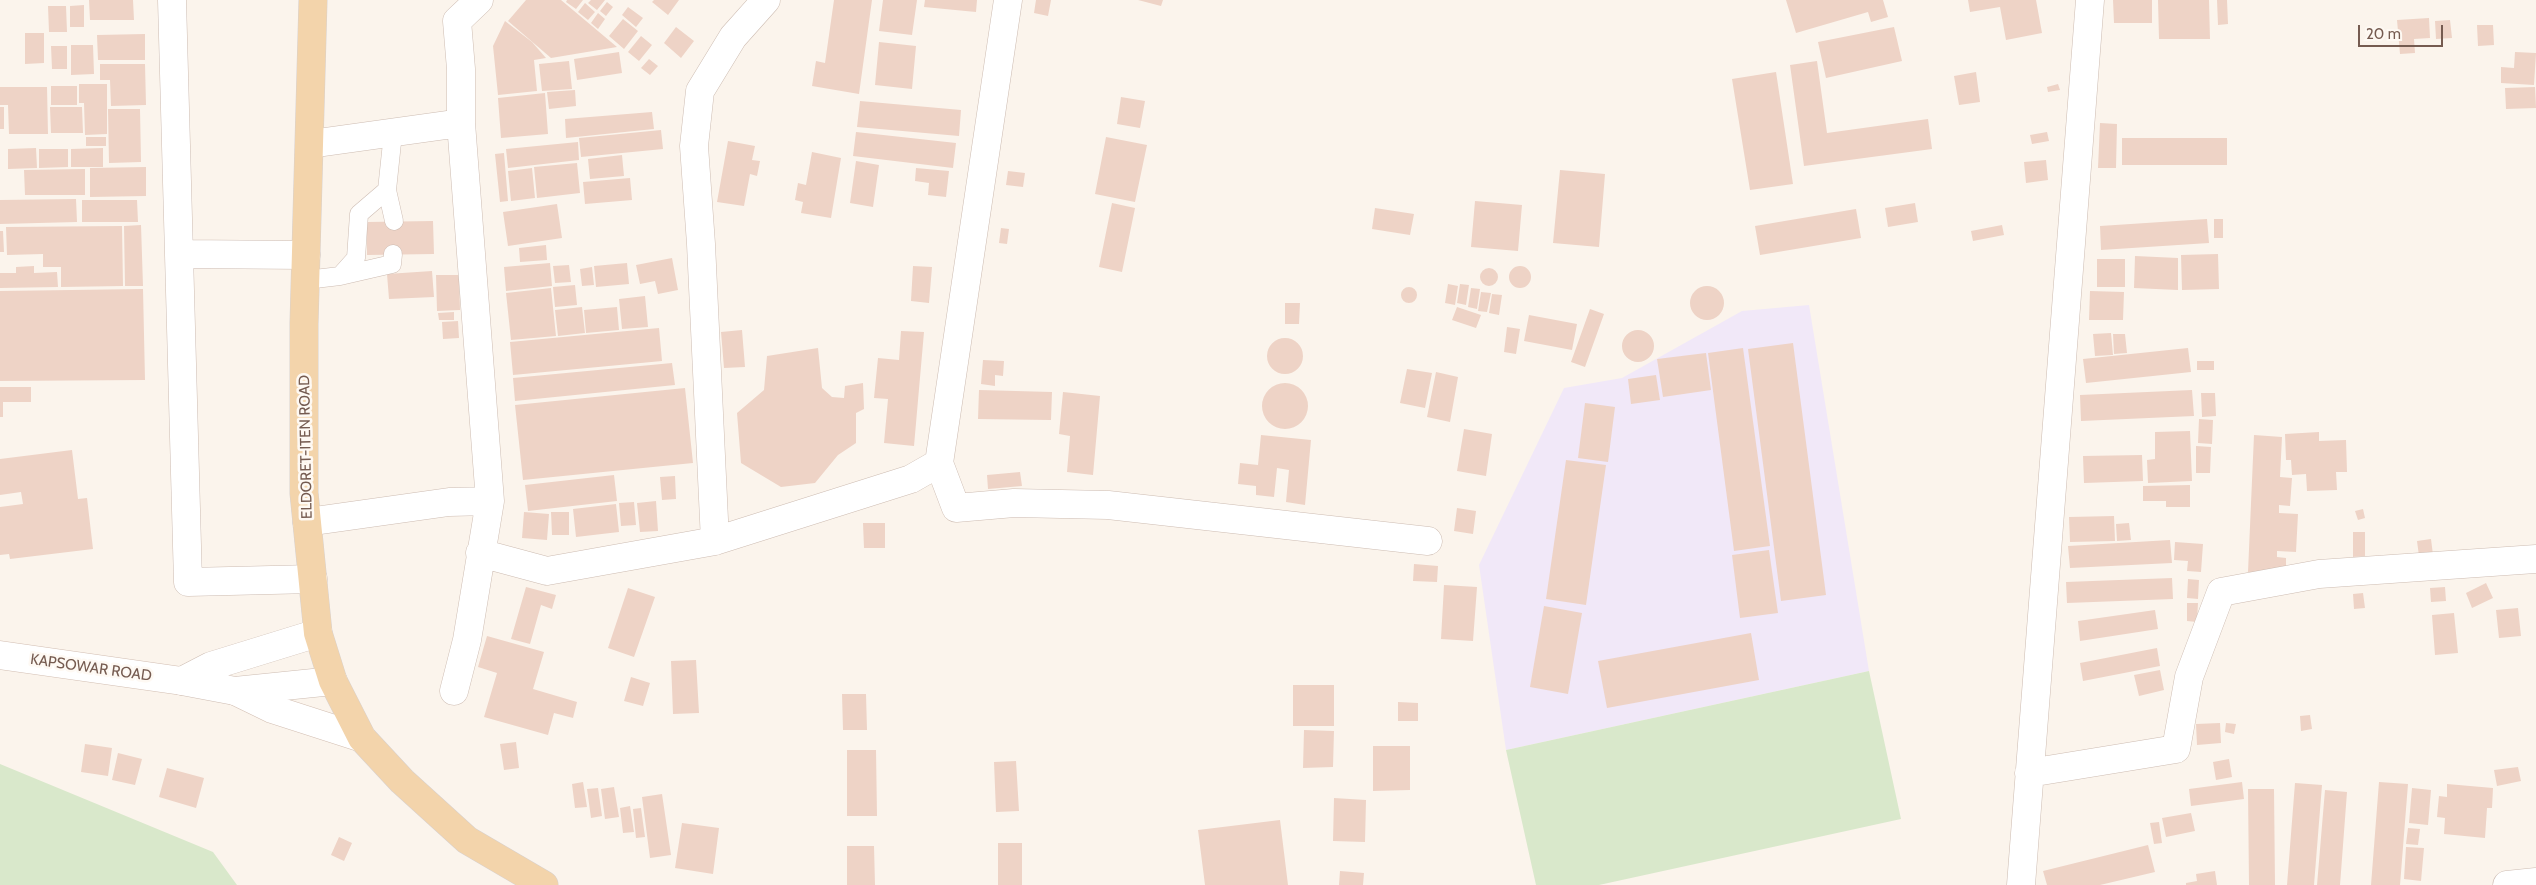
<!DOCTYPE html>
<html>
<head>
<meta charset="utf-8">
<style>
  body { margin:0 }
  #map { position:relative; width:2536px; height:885px; overflow:hidden; background:#fbf4ec; font-family:Cabin,sans-serif }
  canvas { display:block }
  .scale { position:absolute; left:2358px; top:25px; width:85px; height:22px; box-sizing:border-box; border:2px solid #755b50; border-top:0; padding-left:6px; font-size:15px; line-height:18px; white-space:nowrap; color:#755b50; -webkit-text-stroke:4px #fef9f3; paint-order:stroke }
</style>
</head>
<body>
<div id="map">
<canvas width="2536" height="885"></canvas>
<div class="scale">20 m</div>
</div>
<script>
const g = document.querySelector('canvas').getContext('2d');
g.lineJoin = 'round';
function paint(path, color) { g.fillStyle = color; g.fill(path, 'evenodd'); }
const toPath = rows => new Path2D(rows.map(r => 'M' + r).join(''));
function strokePath(path, color, width, dash) { g.strokeStyle = color; g.lineWidth = width; g.lineCap = dash ? 'butt' : 'round'; g.setLineDash(dash || []); g.stroke(path); }
function drawText(font, color, halo, rows, align = 'center') {
  g.font = font + ' Cabin,sans-serif'; g.lineWidth = 5; g.setLineDash([]); g.textBaseline = 'middle'; g.strokeStyle = halo; g.fillStyle = color; for (const [text, x, y, turn = 0] of rows) {
    g.save(); g.translate(x, y); g.rotate((+turn || 0) * Math.PI / 180); g.textAlign = isNaN(turn) ? turn : align; if (halo) g.strokeText(text, 0, 0); g.fillText(text, 0, 0); g.restore();
  }
}
paint(toPath([
  [1809,305,1869,671,1506,750,1479,565,1564,388,1622,378,1742,311]
]), '#f1e8f8');
paint(toPath([
  [1869,671,1901,819,1599,885,1536,885,1506,750],
  [0,764,213,852,237,885,0,885]
]), '#d9e8cb');
paint(toPath([
  [89,0,133,0,134,20,90,20],
  [526,0,561,0,617,47,551,58,508,21],
  [567,0,583,0,576,9,566,2],
  [591,0,605,0,597,10,588,3],
  [654,0,679,0,668,15,652,2],
  [834,0,872,0,859,94,812,86,816,61,825,63],
  [883,0,917,0,912,35,879,31],
  [925,0,977,0,976,12,924,7],
  [1036,0,1051,0,1048,16,1034,13],
  [1138,0,1163,0,1161,6],
  [1786,0,1883,0,1888,17,1871,22,1868,12,1796,33],
  [1968,0,2036,0,2042,33,2006,40,2000,7,1970,12],
  [2113,0,2152,0,2152,23,2114,23],
  [2158,0,2209,0,2210,39,2159,39],
  [2217,0,2227,0,2228,24,2218,25],
  [607,2,613,7,606,16,600,11],
  [585,3,595,12,588,20,578,12],
  [84,5,84,27,70,27,70,6],
  [48,6,66,6,67,32,49,32],
  [628,7,643,18,636,27,622,15],
  [598,13,605,19,598,29,591,23],
  [2429,18,2430,38,2414,39,2415,53,2400,54,2397,20],
  [623,19,638,31,624,49,609,36],
  [2450,20,2452,38,2436,39,2435,21],
  [505,21,532,42,546,58,534,60,537,91,498,95,493,46],
  [2477,25,2493,25,2494,45,2478,46],
  [676,27,694,41,681,58,664,43],
  [1894,27,1902,61,1826,78,1818,42],
  [25,33,44,33,44,63,25,64],
  [145,34,145,60,98,60,97,35],
  [641,36,652,45,639,61,628,52],
  [879,42,916,46,912,89,875,85],
  [71,45,93,45,94,74,71,75],
  [51,46,67,46,67,69,52,69],
  [619,52,622,73,577,80,574,59],
  [2515,52,2536,53,2534,85,2501,83,2501,67,2514,68],
  [649,59,658,66,650,75,641,68],
  [569,61,572,89,542,91,539,64],
  [1817,61,1827,133,1928,119,1932,149,1804,166,1790,65],
  [100,64,145,64,146,105,111,106,110,80,100,80],
  [1776,72,1793,184,1750,190,1732,79],
  [1976,72,1980,102,1959,105,1954,76],
  [79,84,107,84,107,134,85,135,84,103,79,103],
  [2058,84,2060,90,2048,92,2047,87],
  [51,86,77,86,77,105,51,105],
  [0,87,47,87,48,134,9,134,8,105,0,105],
  [2535,87,2536,108,2506,109,2505,88],
  [575,90,576,106,549,109,547,92],
  [545,93,548,134,501,138,498,98],
  [1121,97,1145,101,1140,128,1117,124],
  [860,101,961,110,959,136,857,127],
  [0,107,4,107,4,129,0,129],
  [50,107,82,107,83,133,51,133],
  [108,109,140,109,141,162,109,163],
  [652,112,654,129,566,138,565,119],
  [2100,123,2117,124,2116,168,2098,168],
  [661,130,663,149,581,157,579,138],
  [856,132,956,143,953,168,853,156],
  [2047,132,2049,141,2032,144,2030,135],
  [86,137,106,137,106,146,86,146],
  [1106,137,1147,145,1135,202,1095,194],
  [2122,138,2227,138,2227,165,2122,165],
  [728,141,755,146,752,160,760,161,757,176,750,174,744,206,717,202],
  [578,142,579,160,508,168,506,149],
  [36,148,37,168,8,169,8,149],
  [103,148,103,167,71,167,71,149],
  [39,149,68,149,68,167,39,168],
  [812,152,841,158,831,218,801,213,803,202,795,200,798,183,806,185],
  [504,153,508,201,500,202,495,154],
  [622,155,624,176,590,179,588,159],
  [2046,160,2048,180,2026,183,2024,162],
  [856,161,879,165,873,207,850,203],
  [577,163,580,193,537,198,534,167],
  [146,167,146,196,90,197,90,168],
  [532,168,535,198,511,201,508,171],
  [916,168,949,171,946,197,928,195,929,183,915,181],
  [85,169,85,195,25,195,24,170],
  [1560,170,1605,174,1599,247,1553,243],
  [1008,171,1025,173,1023,187,1006,185],
  [630,178,632,200,585,204,583,182],
  [76,199,77,222,0,224,0,200],
  [82,200,137,200,138,222,82,222],
  [1475,201,1522,205,1518,251,1471,247],
  [1112,203,1135,208,1122,272,1099,267],
  [1915,203,1918,222,1888,227,1885,208],
  [557,204,562,238,508,246,503,212],
  [1375,208,1414,214,1410,235,1372,229],
  [1856,209,1861,238,1760,255,1755,226],
  [2207,219,2209,243,2101,250,2100,226],
  [2214,219,2223,219,2223,238,2214,238],
  [433,221,434,254,367,255,367,222],
  [141,225,143,286,125,286,124,226],
  [2002,225,2004,235,1973,241,1971,231],
  [122,226,123,286,61,287,61,267,43,267,43,254,7,255,6,227],
  [1001,228,1009,229,1007,244,999,243],
  [0,231,3,231,4,252,0,252],
  [546,245,547,260,520,262,519,248],
  [2218,254,2219,289,2182,290,2181,255],
  [2135,256,2178,258,2178,290,2134,288],
  [672,258,678,290,658,294,655,281,640,284,636,265],
  [2097,259,2125,259,2125,287,2097,287],
  [550,263,552,286,506,291,504,267],
  [627,263,629,284,596,287,594,266],
  [569,265,571,282,555,283,553,266],
  '1509 277a11 11 0 1 1 22 0a11 11 0 1 1-22 0Z',
  [34,266,34,273,57,272,58,287,0,288,0,273,16,273,16,267],
  [913,266,932,267,929,303,911,301],
  [592,267,594,285,582,286,580,269],
  '1480 277a9 9 0 1 1 18 0a9 9 0 1 1-18 0Z',
  [432,271,434,297,389,299,387,274],
  [436,275,459,275,460,310,437,311],
  [1448,284,1458,286,1455,305,1445,303],
  [1460,284,1469,285,1466,305,1457,303],
  [575,285,577,305,555,307,553,287],
  '1690 303a17 17 0 1 1 34 0a17 17 0 1 1-34 0Z',
  '1401 295a8 8 0 1 1 16 0a8 8 0 1 1-16 0Z',
  [551,288,556,336,511,340,506,293],
  [1471,288,1480,289,1477,309,1468,307],
  [143,289,145,380,0,381,0,291],
  [2090,291,2124,292,2123,320,2089,320],
  [1481,292,1491,293,1487,312,1478,311],
  [1492,294,1502,295,1499,315,1489,313],
  [645,296,648,327,622,329,619,299],
  [1285,303,1300,303,1299,324,1285,324],
  [582,307,585,333,558,336,555,310],
  [617,307,619,330,586,333,584,310],
  [1457,307,1481,315,1476,328,1452,320],
  [1590,309,1604,314,1585,367,1571,362],
  [454,312,454,320,439,320,438,313],
  [1529,315,1577,324,1572,350,1524,341],
  [458,321,459,338,443,339,442,322],
  [1507,327,1520,329,1516,354,1504,352],
  [659,328,662,361,513,375,510,342],
  [742,330,745,367,724,368,721,332],
  '1622 346a16 16 0 1 1 32 0a16 16 0 1 1-32 0Z',
  [901,331,924,332,914,446,884,443,888,399,874,398,878,358,899,360],
  [2111,333,2113,355,2095,356,2093,334],
  [2113,334,2125,334,2127,353,2114,354],
  '1267 356a18 18 0 1 1 36 0a18 18 0 1 1-36 0Z',
  [1793,343,1826,595,1781,601,1748,349],
  [818,348,822,388,832,397,844,398,845,386,863,383,864,409,856,413,856,443,838,455,815,483,781,487,741,463,737,413,764,390,767,356],
  [1743,348,1770,546,1734,551,1708,353],
  [2188,348,2191,372,2086,383,2083,359],
  [1706,353,1711,390,1663,397,1657,359],
  [983,360,1004,361,1003,376,995,375,995,386,981,384],
  [2197,361,2214,361,2214,370,2197,370],
  [672,363,675,385,515,401,513,378],
  [1407,369,1432,373,1425,408,1400,403],
  [1436,372,1458,377,1450,422,1427,417],
  [1656,375,1660,400,1631,404,1628,379],
  '1262 406a23 23 0 1 1 46 0a23 23 0 1 1-46 0Z',
  [0,387,31,387,31,402,3,402,3,417,0,417],
  [685,388,693,463,523,480,515,405],
  [979,390,1052,392,1051,420,978,419],
  [2192,390,2194,416,2081,421,2080,395],
  [1063,392,1100,396,1093,475,1067,472,1070,436,1059,434],
  [2201,393,2215,393,2216,416,2202,417],
  [1585,403,1615,407,1608,462,1578,458],
  [2199,419,2213,420,2212,444,2198,443],
  [1464,429,1492,434,1486,476,1457,471],
  [2190,431,2192,481,2148,483,2147,460,2155,459,2155,432],
  [2319,432,2319,441,2346,440,2347,472,2336,472,2337,490,2307,491,2306,474,2292,475,2291,460,2286,460,2285,434],
  [1261,435,1311,440,1305,505,1286,502,1289,470,1277,468,1274,497,1256,495,1256,486,1238,484,1240,463,1258,465],
  [2254,435,2282,437,2280,477,2292,478,2290,506,2279,505,2279,513,2298,514,2296,552,2277,551,2277,557,2286,558,2286,570,2276,574,2248,572],
  [2196,446,2211,447,2210,473,2196,473],
  [72,450,78,499,87,498,93,549,10,559,9,554,0,555,0,507,23,504,21,492,0,495,0,459],
  [2142,455,2143,481,2084,483,2083,456],
  [1566,460,1606,465,1586,605,1546,599],
  [1020,472,1022,486,988,489,987,475],
  [614,475,617,501,528,511,525,485],
  [675,476,676,499,662,500,660,477],
  [2190,485,2190,507,2166,507,2166,501,2143,501,2143,486],
  [656,501,658,531,640,532,637,503],
  [634,502,636,525,621,526,619,503],
  [616,504,619,532,576,537,573,509],
  [1457,508,1476,511,1473,534,1454,531],
  [2363,509,2365,518,2358,520,2355,511],
  [524,512,549,514,547,540,522,538],
  [551,512,569,512,569,535,552,535],
  [2114,516,2115,541,2070,542,2069,517],
  [863,523,885,523,885,548,864,548],
  [2129,523,2131,540,2117,541,2116,524],
  [2353,532,2365,532,2365,556,2353,557],
  [2431,539,2433,555,2419,556,2417,541],
  [2170,540,2172,563,2070,568,2068,546],
  [2175,542,2203,544,2201,572,2187,571,2188,561,2174,560],
  [1769,550,1778,613,1740,618,1732,555],
  [1414,564,1438,566,1437,582,1413,581],
  [2172,578,2173,599,2067,603,2066,582],
  [2188,579,2199,580,2198,599,2187,598],
  [2486,583,2493,598,2472,608,2466,593],
  [1444,585,1477,587,1473,641,1441,639],
  [526,587,556,595,552,609,541,605,530,644,511,639],
  [2445,587,2446,601,2431,602,2430,588],
  [628,588,655,597,634,657,608,648],
  [2363,593,2365,608,2354,609,2353,594],
  [2187,603,2198,603,2197,622,2187,621],
  [1544,606,1582,613,1568,694,1530,687],
  [2518,608,2521,636,2499,638,2496,610],
  [2155,610,2158,629,2080,641,2078,621],
  [2454,613,2458,653,2435,655,2432,615],
  [1751,633,1759,680,1607,708,1598,661],
  [487,636,544,652,533,689,577,702,573,718,554,713,548,735,484,717,497,673,478,667],
  [2157,648,2160,666,2083,681,2080,663],
  [696,660,699,713,673,714,671,661],
  [2160,670,2164,690,2139,696,2134,675],
  [631,677,650,683,643,706,624,701],
  [1293,685,1334,685,1334,726,1293,726],
  [842,694,866,694,867,730,843,730],
  [1398,702,1418,703,1418,721,1398,721],
  [2310,715,2312,729,2301,731,2300,716],
  [2220,723,2221,743,2197,745,2196,724],
  [2226,723,2236,724,2234,734,2225,732],
  [1304,730,1334,731,1333,767,1303,768],
  [516,742,519,768,504,770,500,744],
  [85,744,112,748,108,776,81,772],
  [1373,746,1410,746,1410,790,1373,791],
  [847,750,876,750,877,816,847,816],
  [118,753,142,759,135,785,112,780],
  [2229,759,2232,777,2216,780,2213,762],
  [1016,761,1019,811,996,812,994,762],
  [2518,767,2521,781,2497,786,2494,770],
  [167,768,204,778,196,808,159,797],
  [583,782,587,807,575,808,572,784],
  [2242,782,2244,799,2191,806,2189,789],
  [2379,782,2408,784,2400,885,2371,885],
  [2295,783,2322,785,2314,885,2287,885],
  [2447,784,2493,788,2492,808,2487,808,2485,838,2444,834,2445,818,2437,817,2439,796,2447,797],
  [614,787,619,817,605,819,601,789],
  [598,788,602,816,591,818,587,789],
  [2412,788,2431,790,2428,825,2409,823],
  [2248,789,2274,789,2275,885,2249,885],
  [2325,790,2347,792,2340,885,2317,885],
  [662,794,671,855,650,858,642,797],
  [1334,798,1366,800,1365,842,1333,841],
  [630,806,634,832,623,833,620,808],
  [641,808,645,837,636,838,633,809],
  [2191,813,2195,831,2166,837,2162,818],
  [1280,820,1288,885,1205,885,1198,830],
  [2159,822,2162,843,2154,844,2150,823],
  [682,823,719,828,713,874,675,868],
  [2408,828,2420,829,2418,845,2406,844],
  [339,837,352,843,344,861,331,855],
  [998,843,1022,843,1022,885,998,885],
  [2148,845,2155,872,2100,885,2047,885,2043,871],
  [847,846,874,846,875,885,847,885],
  [2406,847,2424,848,2421,881,2404,879],
  [1340,871,1364,873,1363,885,1339,885],
  [2215,871,2217,885,2186,885,2186,883,2197,881,2196,874]
]), '#eed3c6');
const service = toPath([
  [387,190,394,221],
  [340,276,392,264,393,254],
  [306,280,340,276,356,258,359,214,387,190,393,133]
]);
const minor = toPath([
  [172,0,188,582,313,579],
  [310,144,461,123],
  [179,254,306,255],
  [939,463,956,508,1014,503,1108,505,1428,541],
  [307,522,449,502,490,501],
  [715,541,701,244,694,146,700,91,733,37,766,0],
  [480,553,547,571,715,541,911,479,939,463,1008,0],
  [454,691,467,640,490,501,461,123,461,69,457,21,479,0],
  [2029,773,2176,749,2189,677,2221,592,2319,574,2536,559],
  [2021,885,2090,0],
  [2507,885,2536,882]
]);
const tertiary = toPath([
  [182,681,235,691,333,681],
  [182,681,211,666,318,633]
]);
const secondary = toPath([
  [0,655,182,681],
  [235,691,272,709,362,738]
]);
const primary = toPath([
  [313,0,304,324,304,493,318,633,333,681,362,738,402,781,467,840,544,885]
]);
strokePath(service, '#cdbcb2', 19);
strokePath(minor, '#cdbcb2', 29);
strokePath(tertiary, '#cdbcb2', 29);
strokePath(secondary, '#d2beb2', 29);
strokePath(primary, '#d8d1ce', 29);
strokePath(service, '#fff', 18);
strokePath(minor, '#fff', 28);
strokePath(tertiary, '#fff', 28);
strokePath(secondary, '#fff', 28);
strokePath(primary, '#f3d4ab', 28);
drawText('15px', '#755b50', '#fef9f3', [
  ["ELDORET-ITEN ROAD",306,447,-91],
  ["KAPSOWAR ROAD",91,668,8]
]);
</script>
</body>
</html>
